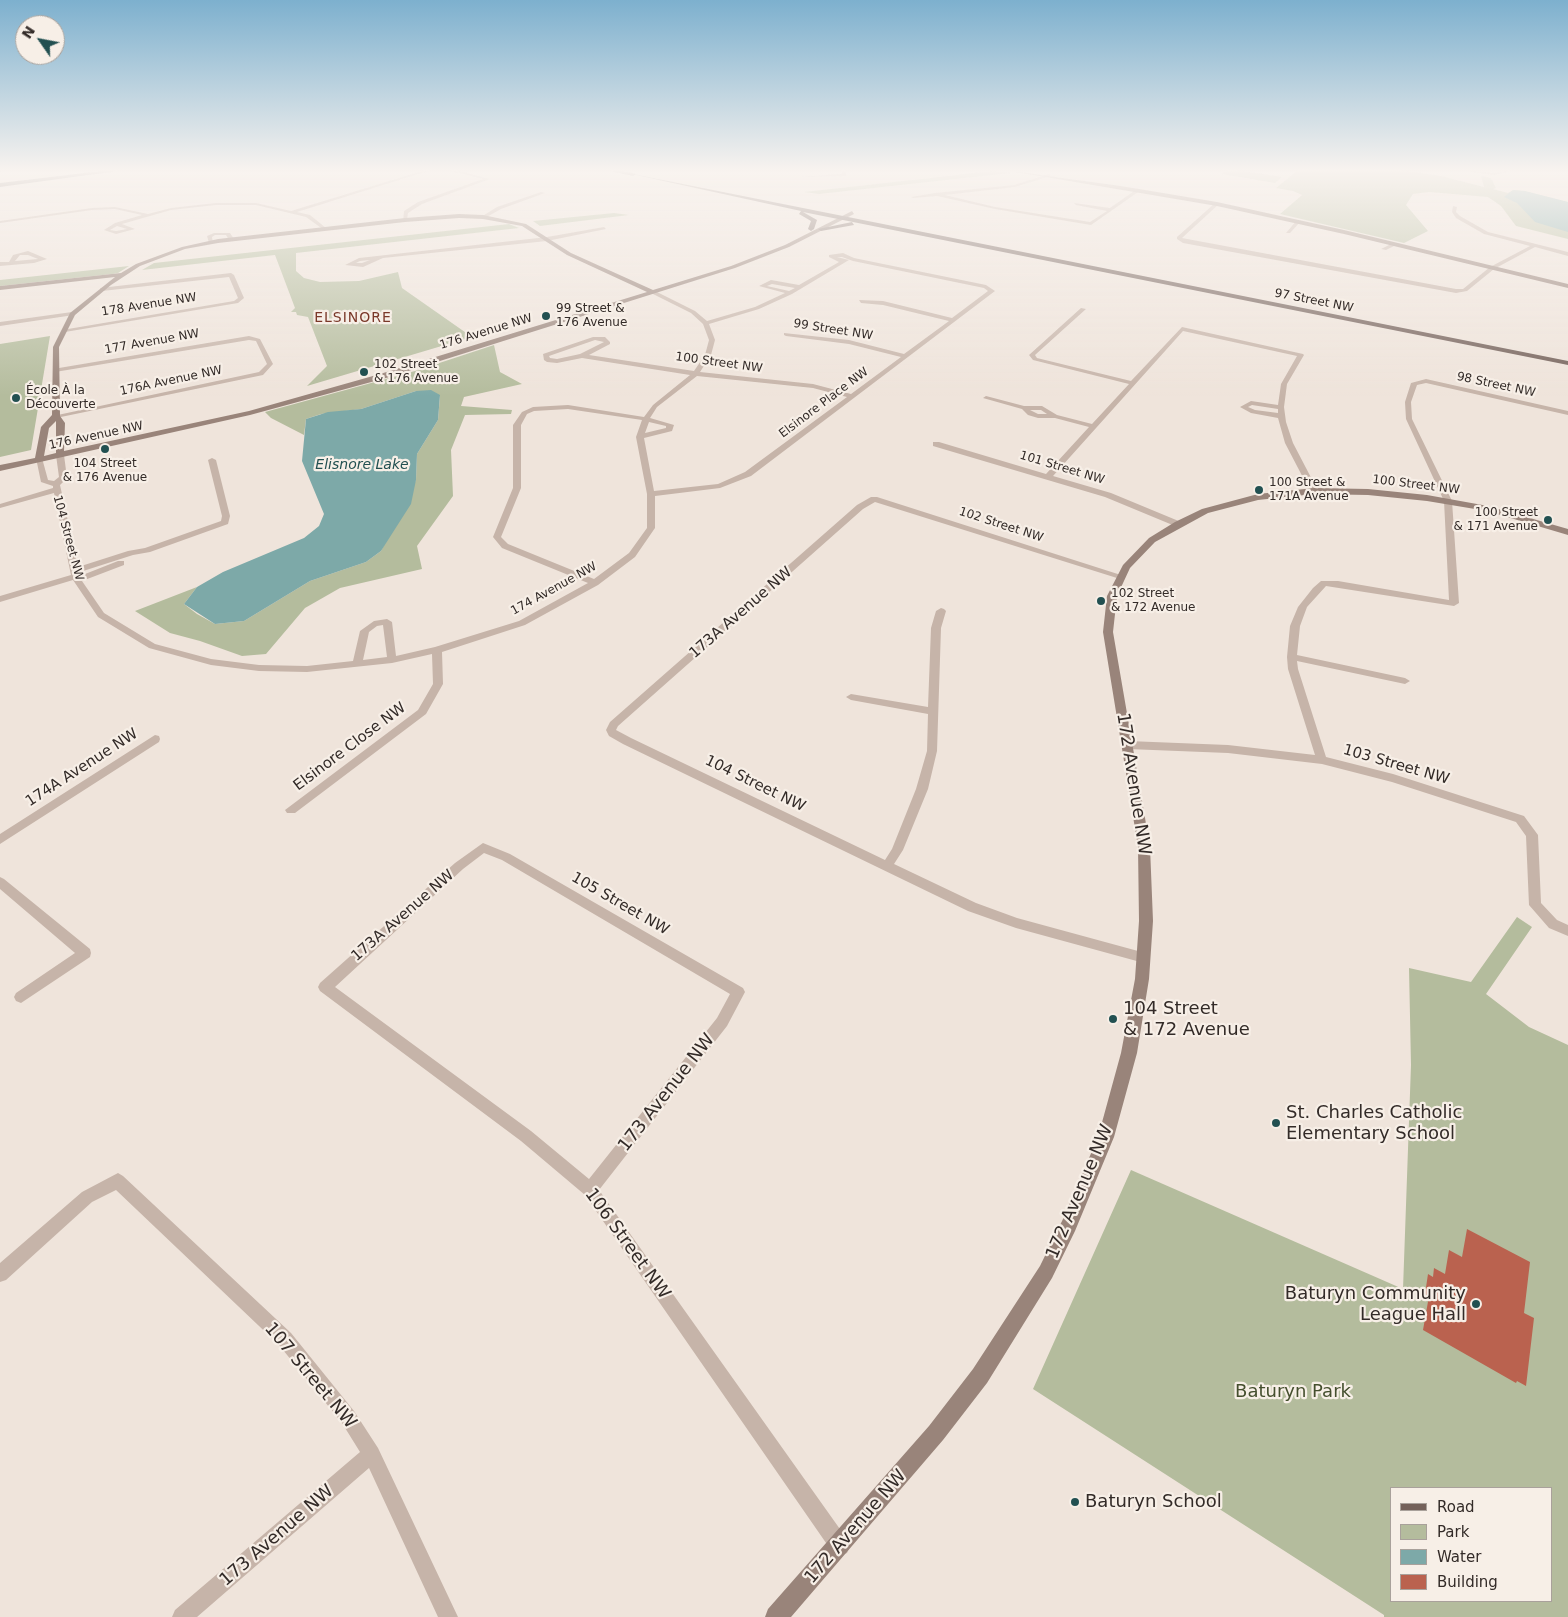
<!DOCTYPE html>
<html>
<head>
<meta charset="utf-8">
<style>
  body { margin:0 }
  #map { position:relative; width:1568px; height:1617px; overflow:hidden; background:#efe4db; font-family:"DejaVu Sans",sans-serif }
  canvas { display:block }
  .legend { position:absolute; left:1390px; top:1487px; width:162px; height:115px; box-sizing:border-box; background:#f7efe7; border:1px solid #a9a19b; margin:0; padding:6px 9px; list-style:none; font-size:15px; color:#332b28 }
  .legend li { display:flex; align-items:center; gap:10px; height:25px }
  .legend b { width:25px; border:1px solid #a9a19b }
  .north { position:absolute; left:15px; top:15px; width:50px; height:50px; box-sizing:border-box; background:#f7efe7; border:1px solid #a9a19b; border-radius:50%; rotate:303deg; font-size:14px; font-weight:700; line-height:20px; text-align:center; color:#332b28 }
  .north::after { content:''; display:block; margin:auto; width:18px; height:22px; background:#225051; clip-path:polygon(50% 0,100% 100%,50% 72%,0 100%) }
</style>
</head>
<body>
<div id="map">
<canvas width="1568" height="1617"></canvas>
<ul class="legend">
<li><b style="height:6px;background:#74615a"></b>Road</li>
<li><b style="height:14px;background:#b4bc9d"></b>Park</li>
<li><b style="height:14px;background:#7da9a8"></b>Water</li>
<li><b style="height:14px;background:#ba624f"></b>Building</li>
</ul>
<div class="north">N</div>
</div>
<script>
const g = document.querySelector('canvas').getContext('2d');
g.lineJoin = 'round';
function paint(path, color) { g.fillStyle = color; g.fill(path, 'evenodd'); }
const toPath = rows => new Path2D(rows.map(r => 'M' + r).join(''));
function strokePath(path, color, width, dash) { g.strokeStyle = color; g.lineWidth = width; g.lineCap = dash ? 'butt' : 'round'; g.setLineDash(dash || []); g.stroke(path); }
function drawText(font, color, halo, rows, align = 'center') {
  g.font = font + ' "DejaVu Sans",sans-serif'; g.lineWidth = 4.5; g.setLineDash([]); g.textBaseline = 'middle'; g.strokeStyle = halo; g.fillStyle = color; for (const [text, x, y, turn = 0] of rows) {
    g.save(); g.translate(x, y); g.rotate((+turn || 0) * Math.PI / 180); g.textAlign = isNaN(turn) ? turn : align; if (halo) g.strokeText(text, 0, 0); g.fillText(text, 0, 0); g.restore();
  }
}
paint(toPath([
  [1228,170,1235,170,1282,177,1275,183,1222,174],
  [1298,170,1400,170,1441,176,1484,187,1481,176,1491,178,1496,188,1493,189,1508,193,1513,190,1524,191,1568,202,1568,239,1516,226,1501,206,1488,197,1429,192,1413,194,1406,205,1428,231,1404,243,1280,214,1302,195,1293,191,1276,188],
  [993,171,1010,173,819,194,804,192],
  [614,213,629,215,540,226,533,221],
  [509,224,519,228,296,253,296,271,304,278,320,282,359,281,398,272,402,288,472,337,307,386,327,366,308,317,297,315,296,312,291,312,295,308,275,255,142,270,154,263],
  [129,266,118,273,112,274,0,286,0,280],
  [50,336,31,450,0,457,0,344],
  [494,345,500,372,522,384,464,397,461,406,512,410,511,414,465,415,451,450,453,496,417,546,422,569,340,588,305,608,266,654,242,656,200,641,170,633,135,611,197,587,184,604,197,614,215,624,244,621,310,581,366,562,381,551,416,480,417,454,438,420,440,396,416,391,361,409,321,414,306,419,304,435,271,418,265,412,415,371],
  [1517,917,1532,927,1486,994,1529,1027,1568,1045,1568,1617,1384,1617,1384,1615,1033,1389,1131,1170,1403,1289,1411,1065,1409,968,1471,982],
  [1392,1488,1552,1488,1552,1601,1392,1601]
]), '#b4bc9d');
paint(toPath([
  [1513,190,1525,191,1568,202,1568,232,1535,222,1517,203,1504,197],
  [431,390,440,395,438,420,417,454,416,480,411,504,381,551,366,562,310,581,244,621,215,624,184,604,197,587,223,572,304,538,319,526,324,514,302,461,306,419,328,412,361,409,416,391]
]), '#7da9a8');
paint(toPath([
  [1467,1229,1530,1262,1524,1313,1534,1318,1526,1386,1517,1381,1516,1383,1423,1330,1429,1296,1425,1294,1428,1274,1433,1277,1434,1268,1445,1274,1449,1250,1462,1257]
]), '#ba624f');
paint(toPath([
  [425,170,431,170,297,212,310,215,326,228,324,230,306,217,256,205,216,205,171,210,122,224,135,229,116,234,104,230,115,223,142,215,115,209,92,210,0,223,0,221,92,208,115,207,148,214,171,208,216,203,256,203,291,211,425,170],
  [117,226,127,229,116,231,110,230,117,226],
  [448,170,455,170,490,179,422,204,408,213,407,220,403,221,404,211,418,202,483,179,448,170],
  [842,170,846,170,846,176,798,177,842,174,842,170],
  [1460,170,1495,173,1512,170,1495,175,1460,170],
  [1049,174,1051,176,1015,187,945,195,995,207,1090,222,1107,211,1076,205,1074,203,1110,208,1137,189,1141,190,1091,225,995,209,937,196,913,198,911,197,935,193,1014,185,1049,174],
  [541,192,545,193,501,209,485,218,481,217,497,207,541,192],
  [1215,203,1219,204,1182,238,1456,289,1463,289,1490,267,1530,246,1484,234,1456,218,1452,212,1453,206,1457,207,1456,212,1460,216,1488,232,1568,252,1568,256,1535,247,1494,269,1467,291,1456,293,1183,243,1177,239,1177,237,1215,203],
  [1297,220,1301,221,1290,233,1286,233,1297,220],
  [604,227,606,229,547,241,383,258,363,267,345,265,359,258,547,237,604,227],
  [370,260,362,263,356,263,360,261,370,260],
  [214,233,230,233,234,239,229,240,226,235,215,235,212,237,213,243,209,243,207,236,214,233],
  [1393,243,1398,244,1386,250,1381,249,1393,243],
  [28,251,47,259,34,263,0,266,0,262,9,262,13,255,28,251],
  [20,255,28,255,38,259,15,261,20,255],
  [843,253,854,258,986,285,995,291,751,476,720,488,655,496,655,528,635,557,598,585,525,625,442,652,443,684,426,714,295,813,287,813,285,810,418,710,433,684,432,654,392,663,307,672,259,671,211,665,149,648,98,617,73,580,0,602,0,596,71,575,54,493,0,508,0,504,53,488,53,486,41,482,36,458,42,458,48,480,54,481,59,477,56,455,60,453,64,455,67,478,60,485,78,567,128,551,145,548,221,521,222,516,208,460,212,458,216,460,230,516,228,524,150,552,133,555,80,572,80,576,118,561,124,561,124,565,82,581,104,613,155,644,211,659,259,665,307,666,353,661,360,631,374,621,387,619,392,622,396,656,435,647,519,621,588,583,502,548,493,537,513,488,513,425,522,412,533,407,568,405,644,417,653,405,690,375,582,358,557,363,547,362,544,360,543,354,593,337,605,337,610,342,610,344,589,355,694,371,705,355,709,340,703,324,691,313,651,293,651,291,655,291,695,311,707,321,755,307,785,293,759,286,771,280,799,285,839,262,829,257,829,255,843,253],
  [837,257,842,257,853,261,984,288,988,291,952,318,883,301,859,300,861,303,883,305,949,321,904,354,849,340,784,333,784,335,786,336,849,344,901,357,851,394,813,384,700,372,711,355,715,340,709,324,759,309,792,294,849,260,837,257],
  [772,284,795,288,789,291,767,286,772,284],
  [595,340,604,342,580,354,557,359,550,358,549,356,595,340],
  [697,376,813,388,847,397,745,472,718,484,654,491,644,438,672,431,674,425,650,418,657,407,697,376],
  [568,409,642,420,636,437,647,494,647,528,629,553,594,579,508,544,501,537,521,488,521,425,527,414,534,411,568,409],
  [649,422,666,426,666,428,645,433,649,422],
  [383,625,387,657,363,660,369,632,377,626,383,625],
  [231,273,234,275,244,298,238,303,65,332,62,330,234,301,238,298,229,277,102,291,100,288,231,273],
  [1081,308,1086,309,1035,355,1037,358,1131,381,1182,327,1303,354,1304,355,1287,384,1284,407,1286,422,1293,443,1318,491,1317,493,1310,491,1285,443,1278,418,1251,413,1240,407,1251,401,1278,405,1281,384,1297,356,1183,331,1053,476,1111,493,1181,522,1181,526,1175,526,1105,497,933,446,933,442,939,442,1046,474,1089,427,1055,418,1038,418,1028,415,1022,409,983,398,986,396,1024,406,1042,406,1057,415,1092,424,1129,384,1033,360,1029,355,1081,308],
  [1252,405,1278,409,1278,413,1255,410,1248,407,1252,405],
  [1030,410,1041,410,1047,414,1038,414,1030,410],
  [72,312,75,314,74,315,0,326,0,322,72,312],
  [249,336,260,339,273,364,263,375,56,418,53,416,259,372,267,364,256,341,249,340,55,372,53,371,53,369,249,336],
  [1426,379,1568,411,1568,415,1426,383,1417,385,1411,402,1412,419,1452,501,1459,603,1454,606,1326,586,1307,607,1300,626,1297,655,1405,678,1410,681,1405,684,1297,661,1298,669,1326,757,1393,774,1524,816,1538,835,1541,903,1557,920,1568,925,1568,936,1549,928,1529,905,1526,836,1516,822,1392,782,1322,764,1228,753,1128,749,1123,745,1128,741,1228,745,1315,755,1288,669,1287,657,1290,626,1298,607,1313,588,1321,581,1338,581,1449,600,1444,501,1406,419,1405,402,1411,383,1426,379],
  [871,497,877,497,1124,576,1120,579,1117,578,875,502,863,509,618,726,616,730,631,738,885,860,892,849,916,789,927,751,928,714,851,700,846,697,851,694,928,707,931,628,936,611,941,608,944,609,946,611,941,628,937,751,928,789,903,850,894,864,976,903,1017,918,1149,954,1150,958,1149,962,1144,963,1016,928,968,911,623,744,609,736,606,730,610,722,857,505,871,497],
  [155,735,159,736,160,739,159,742,0,844,0,834,155,735],
  [483,843,510,854,743,988,745,992,727,1026,599,1190,847,1539,850,1546,847,1553,840,1556,833,1553,585,1195,521,1141,320,991,318,987,320,983,455,863,483,843],
  [484,853,502,860,730,994,717,1018,589,1179,531,1131,335,987,463,869,484,853],
  [0,877,4,879,90,949,91,953,90,957,21,1003,16,1001,14,997,16,993,75,953,0,889,0,877],
  [118,1173,123,1176,291,1333,354,1411,378,1448,458,1617,438,1617,369,1468,197,1617,172,1617,175,1610,360,1452,342,1423,279,1345,116,1190,92,1202,6,1280,0,1282,0,1263,82,1192,118,1173]
]), '#c6b4a9');
paint(toPath([
  [1004,170,1121,186,1217,202,1344,230,1568,284,1568,288,1344,234,1217,206,1004,170],
  [852,211,854,214,789,247,735,268,386,378,250,415,0,471,0,465,35,458,41,427,52,415,53,347,70,313,115,277,0,290,0,286,121,273,136,264,182,247,218,239,405,218,459,214,483,215,526,224,571,253,653,290,731,266,785,245,852,211],
  [459,218,483,219,522,226,567,255,647,292,380,374,249,411,64,451,65,423,60,416,59,347,75,315,111,285,140,266,185,249,218,243,405,222,459,218],
  [56,421,56,453,44,456,49,428,56,421],
  [1314,488,1368,489,1427,495,1488,506,1568,529,1568,535,1487,511,1427,501,1368,495,1314,494,1258,500,1208,513,1155,542,1130,568,1117,596,1113,632,1150,847,1153,921,1149,979,1137,1053,1114,1137,1075,1231,1052,1278,987,1383,943,1440,791,1617,765,1617,768,1609,929,1426,973,1369,1040,1266,1063,1219,1098,1137,1121,1053,1135,979,1139,921,1138,847,1103,632,1107,596,1123,565,1149,538,1175,522,1202,509,1258,494,1314,488]
]), '#99847a');
paint(toPath([
  [613,170,1568,361,1568,365,803,212,817,220,814,229,811,231,808,229,811,221,799,214,801,211,613,170],
  [852,222,854,225,821,231,818,229,852,222]
]), '#74615a');
paint(toPath([
  [0,170,5,170,0,172,0,170],
  [110,170,125,170,0,187,0,183,110,170],
  [606,170,618,170,636,174,633,176,606,170]
]), '#534540');
const sky = g.createLinearGradient(0, 0, 0, 396);
sky.addColorStop(0, '#7db0ce');
sky.addColorStop(0.43, '#f8f3ef');
sky.addColorStop(1, '#f8f3ef00');
g.fillStyle = sky;
g.fillRect(0, 0, 1568, 396);
for (const [x, y, r, color] of [
  [546,316,5,"#225051"],
  [364,372,5,"#225051"],
  [16,398,5,"#225051"],
  [105,449,5,"#225051"],
  [1259,490,5,"#225051"],
  [1548,520,5,"#225051"],
  [1101,601,5,"#225051"],
  [1113,1019,5,"#225051"],
  [1276,1123,5,"#225051"],
  [1476,1304,5,"#225051"],
  [1075,1502,5,"#225051"]
]) { const dot = new Path2D(); dot.arc(x, y, r, 0, 2 * Math.PI); g.fillStyle = color; g.fill(dot); strokePath(dot, '#f7efe7', 2); }
drawText('12px', '#332b28', '#f7efe7', [
  ["97 Street NW",1314,301,11],
  ["178 Avenue NW",149,305,-9],
  ["99 Street NW",833,330,9],
  ["176 Avenue NW",486,332,-17],
  ["177 Avenue NW",152,342,-10],
  ["100 Street NW",719,363,8],
  ["176A Avenue NW",171,381,-12],
  ["98 Street NW",1496,385,12],
  ["Elsinore Place NW",824,403,-37],
  ["176 Avenue NW",96,436,-12],
  ["101 Street NW",1062,468,17],
  ["100 Street NW",1416,485,7],
  ["102 Street NW",1001,525,18],
  ["104 Street NW",68,538,75],
  ["174 Avenue NW",554,589,-29]
]);
drawText('12px', '#332b28', '#f7efe7', [
  ["99 Street &",556,309],
  ["176 Avenue",556,323],
  ["102 Street",374,365],
  ["& 176 Avenue",374,379],
  ["École À la",26,391],
  ["Découverte",26,405],
  ["104 Street",105,464,"center"],
  ["& 176 Avenue",105,478,"center"],
  ["100 Street &",1269,483],
  ["171A Avenue",1269,497],
  ["100 Street",1538,513,"right"],
  ["& 171 Avenue",1538,527,"right"],
  ["102 Street",1111,594],
  ["& 172 Avenue",1111,608]
], 'left');
g.letterSpacing = '1px';
drawText('14px', '#7a3829', '#f7efe7', [
  ["ELSINORE",353,318]
]);
g.letterSpacing = '0px';
drawText('italic 14px', '#225051', '#f7efe7', [
  ["Elisnore Lake",362,465]
]);
drawText('15px', '#332b28', '#f7efe7', [
  ["173A Avenue NW",741,613,-41],
  ["Elsinore Close NW",350,747,-37],
  ["103 Street NW",1396,765,16],
  ["174A Avenue NW",82,768,-33],
  ["104 Street NW",755,784,26],
  ["105 Street NW",620,904,30],
  ["173A Avenue NW",403,916,-41]
]);
drawText('18px', '#332b28', '#f7efe7', [
  ["172 Avenue NW",1133,784,81],
  ["173 Avenue NW",667,1093,-52],
  ["172 Avenue NW",1080,1192,-67],
  ["106 Street NW",627,1244,54],
  ["107 Street NW",310,1376,50],
  ["172 Avenue NW",856,1527,-49],
  ["173 Avenue NW",277,1536,-41]
]);
drawText('18px', '#332b28', '#f7efe7', [
  ["104 Street",1123,1009],
  ["& 172 Avenue",1123,1030],
  ["St. Charles Catholic",1286,1113],
  ["Elementary School",1286,1134],
  ["Baturyn Community",1466,1294,"right"],
  ["League Hall",1466,1315,"right"],
  ["Baturyn School",1085,1502]
], 'left');
drawText('18px', '#454f2e', '#f7efe7', [
  ["Baturyn Park",1293,1392]
]);
</script>
</body>
</html>
